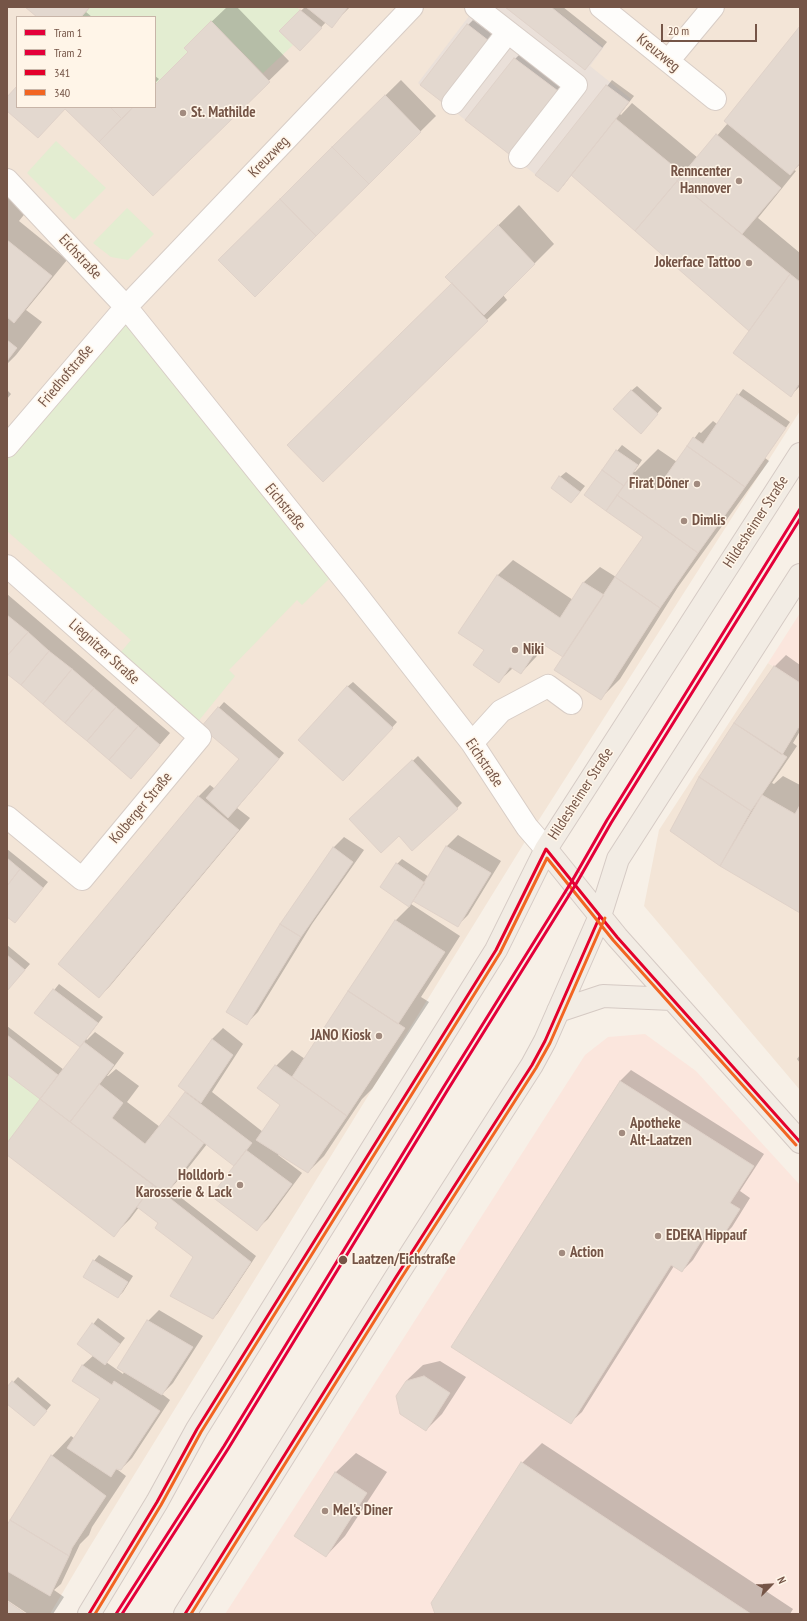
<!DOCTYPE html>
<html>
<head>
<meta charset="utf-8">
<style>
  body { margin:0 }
  #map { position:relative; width:807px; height:1621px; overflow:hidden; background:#f7f0e7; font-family:"PT Sans Narrow",sans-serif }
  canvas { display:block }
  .frame { position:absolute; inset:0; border:8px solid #755547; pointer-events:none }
  .legend { position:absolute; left:16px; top:16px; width:140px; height:92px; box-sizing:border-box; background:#fff5e8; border:1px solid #c8b5a8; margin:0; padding:5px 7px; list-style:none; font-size:12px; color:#755547 }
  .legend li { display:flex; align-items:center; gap:8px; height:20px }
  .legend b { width:20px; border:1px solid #c8b5a8 }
  .north { position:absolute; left:751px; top:1565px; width:40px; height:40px; -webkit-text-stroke:3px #fff5e8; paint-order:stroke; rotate:66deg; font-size:11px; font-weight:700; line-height:16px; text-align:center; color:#755547 }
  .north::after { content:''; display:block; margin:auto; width:14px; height:18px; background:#755547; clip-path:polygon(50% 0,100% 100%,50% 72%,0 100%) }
  .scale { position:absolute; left:661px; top:24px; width:96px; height:18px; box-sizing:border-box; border:2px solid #755547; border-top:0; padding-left:5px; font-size:12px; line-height:14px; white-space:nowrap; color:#755547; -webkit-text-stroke:3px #fff5e8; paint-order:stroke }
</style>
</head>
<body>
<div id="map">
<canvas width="807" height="1621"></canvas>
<div class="frame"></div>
<ul class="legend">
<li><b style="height:5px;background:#e4003a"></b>Tram 1</li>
<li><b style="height:5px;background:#e4003a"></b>Tram 2</li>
<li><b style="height:5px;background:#e4002b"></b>341</li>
<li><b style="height:5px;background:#f26522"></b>340</li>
</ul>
<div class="north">N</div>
<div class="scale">20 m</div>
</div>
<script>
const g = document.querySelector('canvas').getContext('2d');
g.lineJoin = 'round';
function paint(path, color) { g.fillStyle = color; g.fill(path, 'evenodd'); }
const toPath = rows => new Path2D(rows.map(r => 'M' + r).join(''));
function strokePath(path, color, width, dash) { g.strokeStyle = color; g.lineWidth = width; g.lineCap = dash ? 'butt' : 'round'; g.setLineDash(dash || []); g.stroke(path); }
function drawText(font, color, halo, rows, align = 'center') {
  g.font = font + ' "PT Sans Narrow",sans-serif'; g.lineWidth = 3; g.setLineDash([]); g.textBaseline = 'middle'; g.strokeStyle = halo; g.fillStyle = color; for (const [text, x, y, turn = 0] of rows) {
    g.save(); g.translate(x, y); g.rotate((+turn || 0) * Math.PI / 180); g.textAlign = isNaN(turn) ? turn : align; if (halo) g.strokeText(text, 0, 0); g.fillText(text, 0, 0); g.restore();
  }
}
paint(toPath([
  [7,7,800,7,800,411,526,840,89,1548,50,1614,7,1614],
  [17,17,155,17,155,107,17,107],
  [768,663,800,683,800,1090,644,906,659,830]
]), '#f3e5d7');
paint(toPath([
  [800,613,800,683,768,663],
  [645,1034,696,1071,800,1185,800,1614,225,1614,328,1456,585,1055,608,1037]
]), '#fbe6dd');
paint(toPath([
  [476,7,552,7,604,47,590,66,631,99,558,192,418,83]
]), '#eae0d9');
paint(toPath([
  [90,7,296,7,300,10,279,31,293,45,263,73,211,21,184,48,188,52,155,85,155,17,81,17],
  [56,141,106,188,74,220,27,173],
  [127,208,154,234,128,260,111,257,93,243],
  [124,315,329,579,302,605,297,600,229,670,235,676,192,729,115,659,131,640,7,531,7,459],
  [7,1074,40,1099,7,1143]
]), '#e3edd1');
paint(toPath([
  [27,7,90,7,86,12,92,17,39,17],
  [227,7,237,7,289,61,153,194,66,107,7,109,7,99,17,87,17,107,155,107,155,87,190,52,205,28],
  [305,7,350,7,331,26,326,22,300,50,280,31],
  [507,7,563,7,607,42,590,63],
  [473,20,493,35,442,100,468,25],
  [800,28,800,164,794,170,796,171,758,218,800,253,800,386,791,395,750,331,572,174,563,186,536,175,612,80,634,96,620,114,621,115,632,103,698,158,728,123],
  [520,54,563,85,514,147,515,59],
  [155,76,159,79,155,83],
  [401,80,436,116,255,296,219,260],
  [7,195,27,211,19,221,67,260,26,310,42,322,16,355,7,364],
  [519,205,554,244,503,295,507,300,323,481,454,283,466,257],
  [637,386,662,408,646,427,631,391],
  [743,389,790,422,765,458,769,461,678,587,620,679,600,699,564,656,545,644,536,657,521,673,513,668,499,681,485,649,497,576,513,560,573,600,584,582,600,567,616,577,644,537,617,451,622,445,642,460,634,472,635,472,658,449,677,462,699,432,701,433,713,421,717,424],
  [7,390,11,394,7,399],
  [566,472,585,486,576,497,560,477],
  [7,594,170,733,131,778,7,672],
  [786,655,800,665,800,731,793,743,797,746,772,783,774,784,783,776,800,785,800,912,721,865,671,830,700,777,775,666],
  [353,682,397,722,349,775,347,687],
  [224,702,284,753,237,808,250,818,110,986,99,997,59,964,199,796,210,785,215,789,240,759,202,727],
  [418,756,462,803,457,808,399,834,351,820],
  [458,835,501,861,468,915,457,926,414,900,411,904,460,936,421,997,429,1002,372,1089,362,1099,324,1156,308,1172,279,1153,278,1155,302,1173,268,1219,257,1229,236,1166,207,1144,181,1177,170,1189,256,1256,218,1313,213,1318,195,1257,159,1223,139,1207,130,1219,114,1235,7,1154,7,1144,42,1099,7,1072,7,1026,64,1070,81,1047,36,1013,59,984,103,1017,86,1039,87,1040,95,1032,124,1053,107,1076,108,1076,116,1069,139,1086,127,1102,160,1127,187,1092,179,1086,212,1039,223,1028,243,1044,212,1092,263,1132,281,1105,276,1066,292,1050,305,1059,396,920,410,906,381,887,397,864,402,859,429,877,447,846],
  [344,837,364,850,312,924,258,1012,247,1023,333,848],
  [7,849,48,882,20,916,7,915],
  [7,945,30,964,7,990],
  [800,1055,800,1063,797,1059],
  [631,1070,764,1154,740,1191,750,1198,732,1227,721,1238,711,1231,693,1260,682,1271,674,1266,582,1412,571,1422,452,1347,620,1081],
  [99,1255,133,1276,123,1292,118,1297,94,1261],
  [159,1310,203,1336,173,1383,162,1394,170,1400,132,1458,121,1469,114,1467,126,1476,92,1527,89,1535,80,1544,61,1584,54,1590,64,1597,53,1614,28,1614,7,1600,7,1527,52,1456,71,1436,75,1439,101,1399,73,1380,83,1365,94,1355,78,1344,98,1318,125,1338,106,1362,123,1374,148,1321],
  [440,1361,466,1377,442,1414,426,1430,406,1381,423,1365],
  [18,1377,51,1405,39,1420,7,1403,7,1389],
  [542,1443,793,1609,790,1614,436,1614,522,1463],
  [356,1453,387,1472,345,1536,326,1556,295,1536,336,1472]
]), '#0003');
const building = toPath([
  [25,7,90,7,81,17,37,17,25,7],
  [306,7,348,7,332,28,306,7],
  [505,7,551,7,602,48,585,70,505,7],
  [300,10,322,28,300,51,279,31,300,10],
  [211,21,270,82,153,196,99,142,133,107,155,107,155,85,188,52,184,48,211,21],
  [467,24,489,41,442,102,420,85,467,24],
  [800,26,800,163,790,175,724,121,800,26],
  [514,58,558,91,509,154,465,120,514,58],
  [606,85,629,102,558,192,535,175,606,85],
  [17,86,17,107,110,107,122,119,99,142,65,109,38,138,7,111,7,97,17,86],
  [385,95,421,132,369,184,332,147,385,95],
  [110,107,133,107,122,119,110,107],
  [616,119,683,174,635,231,571,175,616,119],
  [716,134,781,188,742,234,677,181,716,134],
  [332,147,369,184,316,236,280,199,332,147],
  [677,181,790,274,749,331,635,231,677,181],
  [280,199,316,236,255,297,218,260,280,199],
  [498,225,535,264,484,315,445,277,498,225],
  [7,240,52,276,14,323,7,317,7,240],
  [790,274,800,282,800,382,791,397,733,353,790,274],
  [452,283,488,321,323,482,287,445,452,283],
  [7,340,17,348,7,361,7,340],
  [631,390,658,414,641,434,613,409,631,390],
  [737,394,786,428,745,487,687,446,693,437,703,444,737,394],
  [687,446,745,487,698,553,617,495,632,474,656,490,687,446],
  [616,450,638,465,624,486,602,470,616,450],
  [602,470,624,486,606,511,584,495,602,470],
  [559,476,580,492,571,503,551,488,559,476],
  [617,495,698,553,660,608,615,577,643,537,606,511,617,495],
  [497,575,560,618,583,582,604,595,563,657,541,643,521,674,510,667,499,683,473,665,484,650,458,633,497,575],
  [615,577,660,608,601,700,554,670,615,577],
  [7,615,28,632,7,656,7,615],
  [28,632,49,651,21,685,7,674,7,656,28,632],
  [49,651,72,669,43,704,21,685,49,651],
  [774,666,800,683,800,725,782,755,734,723,774,666],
  [72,669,94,688,65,723,43,704,72,669],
  [347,686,393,728,343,781,298,740,347,686],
  [94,688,116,707,87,741,65,723,94,688],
  [116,707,138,726,109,760,87,741,116,707],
  [218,707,279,759,228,818,206,798,239,759,201,727,218,707],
  [734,723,787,757,751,811,699,777,734,723],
  [138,726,160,745,131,779,109,760,138,726],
  [412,760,458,809,412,851,399,836,381,853,349,819,412,760],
  [699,777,751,811,720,866,670,831,699,777],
  [762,795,795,814,800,805,800,913,720,866,762,795],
  [198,796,239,830,99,998,58,964,198,796],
  [446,846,491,873,458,927,413,901,446,846],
  [333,847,353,862,301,937,280,924,333,847],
  [7,858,20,869,7,886,7,858],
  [396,863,425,883,409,907,380,887,396,863],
  [20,869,43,888,15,923,7,917,7,886,20,869],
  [395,920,445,952,398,1024,348,991,395,920],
  [280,924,301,937,247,1025,226,1012,280,924],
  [7,955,25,970,7,991,7,955],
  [53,989,98,1023,80,1047,34,1013,53,989],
  [348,991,405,1028,347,1116,292,1077,348,991],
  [7,1035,58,1075,40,1099,7,1074,7,1035],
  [212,1039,233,1055,201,1103,178,1086,212,1039],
  [84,1042,114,1065,70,1122,40,1099,84,1042],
  [275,1065,347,1116,308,1173,256,1140,280,1105,257,1088,275,1065],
  [620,1081,754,1166,730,1203,740,1209,721,1239,708,1230,682,1272,671,1265,571,1424,451,1347,620,1081],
  [99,1084,123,1103,112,1118,145,1144,168,1115,204,1143,166,1194,70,1122,99,1084],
  [185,1092,252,1143,234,1166,168,1115,185,1092],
  [40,1099,153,1185,114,1237,7,1155,7,1143,40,1099],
  [246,1150,292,1184,257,1231,211,1196,246,1150],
  [153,1185,251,1262,213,1319,170,1296,193,1257,155,1228,158,1223,137,1207,153,1185],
  [93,1260,128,1282,118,1298,83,1277,93,1260],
  [147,1320,193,1347,162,1395,117,1368,147,1320],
  [92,1323,120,1344,105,1365,77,1344,92,1323],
  [82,1365,112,1385,114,1381,160,1411,121,1470,116,1469,111,1477,67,1448,100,1399,72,1381,82,1365],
  [424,1376,450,1393,426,1431,400,1414,396,1396,406,1381,424,1376],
  [12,1381,47,1411,34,1426,7,1404,7,1387,12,1381],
  [51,1455,106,1496,72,1548,69,1556,10,1520,51,1455],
  [521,1462,751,1614,435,1614,431,1603,521,1462],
  [335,1472,367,1493,326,1557,294,1536,335,1472],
  [10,1520,69,1556,50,1596,7,1571,7,1525,10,1520],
  [7,1601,26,1614,7,1614,7,1601]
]);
paint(building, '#e3d8cf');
strokePath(building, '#e0d2c9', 1);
const minor = toPath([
  [476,7,576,85,520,157],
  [601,7,715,99],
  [668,61,713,7],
  [453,103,508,32],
  [7,180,126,307,353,590,472,743,527,827,546,849],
  [7,446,126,307,412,7],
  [7,566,200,737,82,879,7,817],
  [472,743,501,711,548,686,571,703]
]);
const major = toPath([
  [546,849,617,937,800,1142],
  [558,1011,603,996,672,999],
  [89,1614,157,1502,197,1429,496,950,546,849,800,454],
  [185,1614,396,1277,532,1065,545,1041,600,916,618,859,800,575]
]);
strokePath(minor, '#d8cdc6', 24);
strokePath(major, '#d5cac4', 24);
strokePath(minor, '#fefdfb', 22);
strokePath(major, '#f2ece4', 22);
strokePath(toPath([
  [89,1614,157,1502,197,1429,496,950,546,849,617,937,800,1142],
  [185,1614,396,1277,532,1065,545,1041,600,916]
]), '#e4002b', 3);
strokePath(toPath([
  [95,1614,161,1505,201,1432,500,953,547,858,613,940,796,1145],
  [191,1614,400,1280,536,1068,550,1043,605,918]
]), '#f26522', 3);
strokePath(toPath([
  [116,1614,224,1446,443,1088,572,881,607,820,800,509]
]), '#e4003a', 3);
strokePath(toPath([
  [122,1614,228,1449,447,1091,576,884,611,823,800,519]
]), '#e4003a', 3);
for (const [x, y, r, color] of [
  [183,113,4,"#a28b7f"],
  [739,181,4,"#a28b7f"],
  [749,263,4,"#a28b7f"],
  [697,484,4,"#a28b7f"],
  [684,521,4,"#a28b7f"],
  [515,650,4,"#a28b7f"],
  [379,1036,4,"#a28b7f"],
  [622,1133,4,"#a28b7f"],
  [240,1185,4,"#a28b7f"],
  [658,1236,4,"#a28b7f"],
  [562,1253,4,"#a28b7f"],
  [343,1260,5,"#755547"],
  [325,1511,4,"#a28b7f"]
]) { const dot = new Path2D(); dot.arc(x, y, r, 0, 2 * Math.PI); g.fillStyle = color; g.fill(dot); strokePath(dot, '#fff5e8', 1.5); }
drawText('15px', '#755547', '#fff5e8', [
  ["Kreuzweg",658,53,39],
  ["Kreuzweg",269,157,-46],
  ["Eichstraße",80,257,47],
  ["Friedhofstraße",66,376,-50],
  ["Eichstraße",285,507,51],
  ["Hildesheimer Straße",756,522,-57],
  ["Liegnitzer Straße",104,652,42],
  ["Eichstraße",484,763,56],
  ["Hildesheimer Straße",581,794,-57],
  ["Kolberger Straße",141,808,-50]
]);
drawText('bold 15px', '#755547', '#fff5e8', [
  ["St. Mathilde",191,113],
  ["Renncenter",731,172,"right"],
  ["Hannover",731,189,"right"],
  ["Jokerface Tattoo",741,263,"right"],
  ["Firat Döner",689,484,"right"],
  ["Dimlis",692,521],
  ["Niki",523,650],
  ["JANO Kiosk",371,1036,"right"],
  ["Apotheke",630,1124],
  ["Alt-Laatzen",630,1141],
  ["Holldorb -",232,1176,"right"],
  ["Karosserie & Lack",232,1193,"right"],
  ["EDEKA Hippauf",666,1236],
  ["Action",570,1253],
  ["Mel's Diner",333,1511]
], 'left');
drawText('bold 15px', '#755547', '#fff5e8', [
  ["Laatzen/Eichstraße",352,1260]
], 'left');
</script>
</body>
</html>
